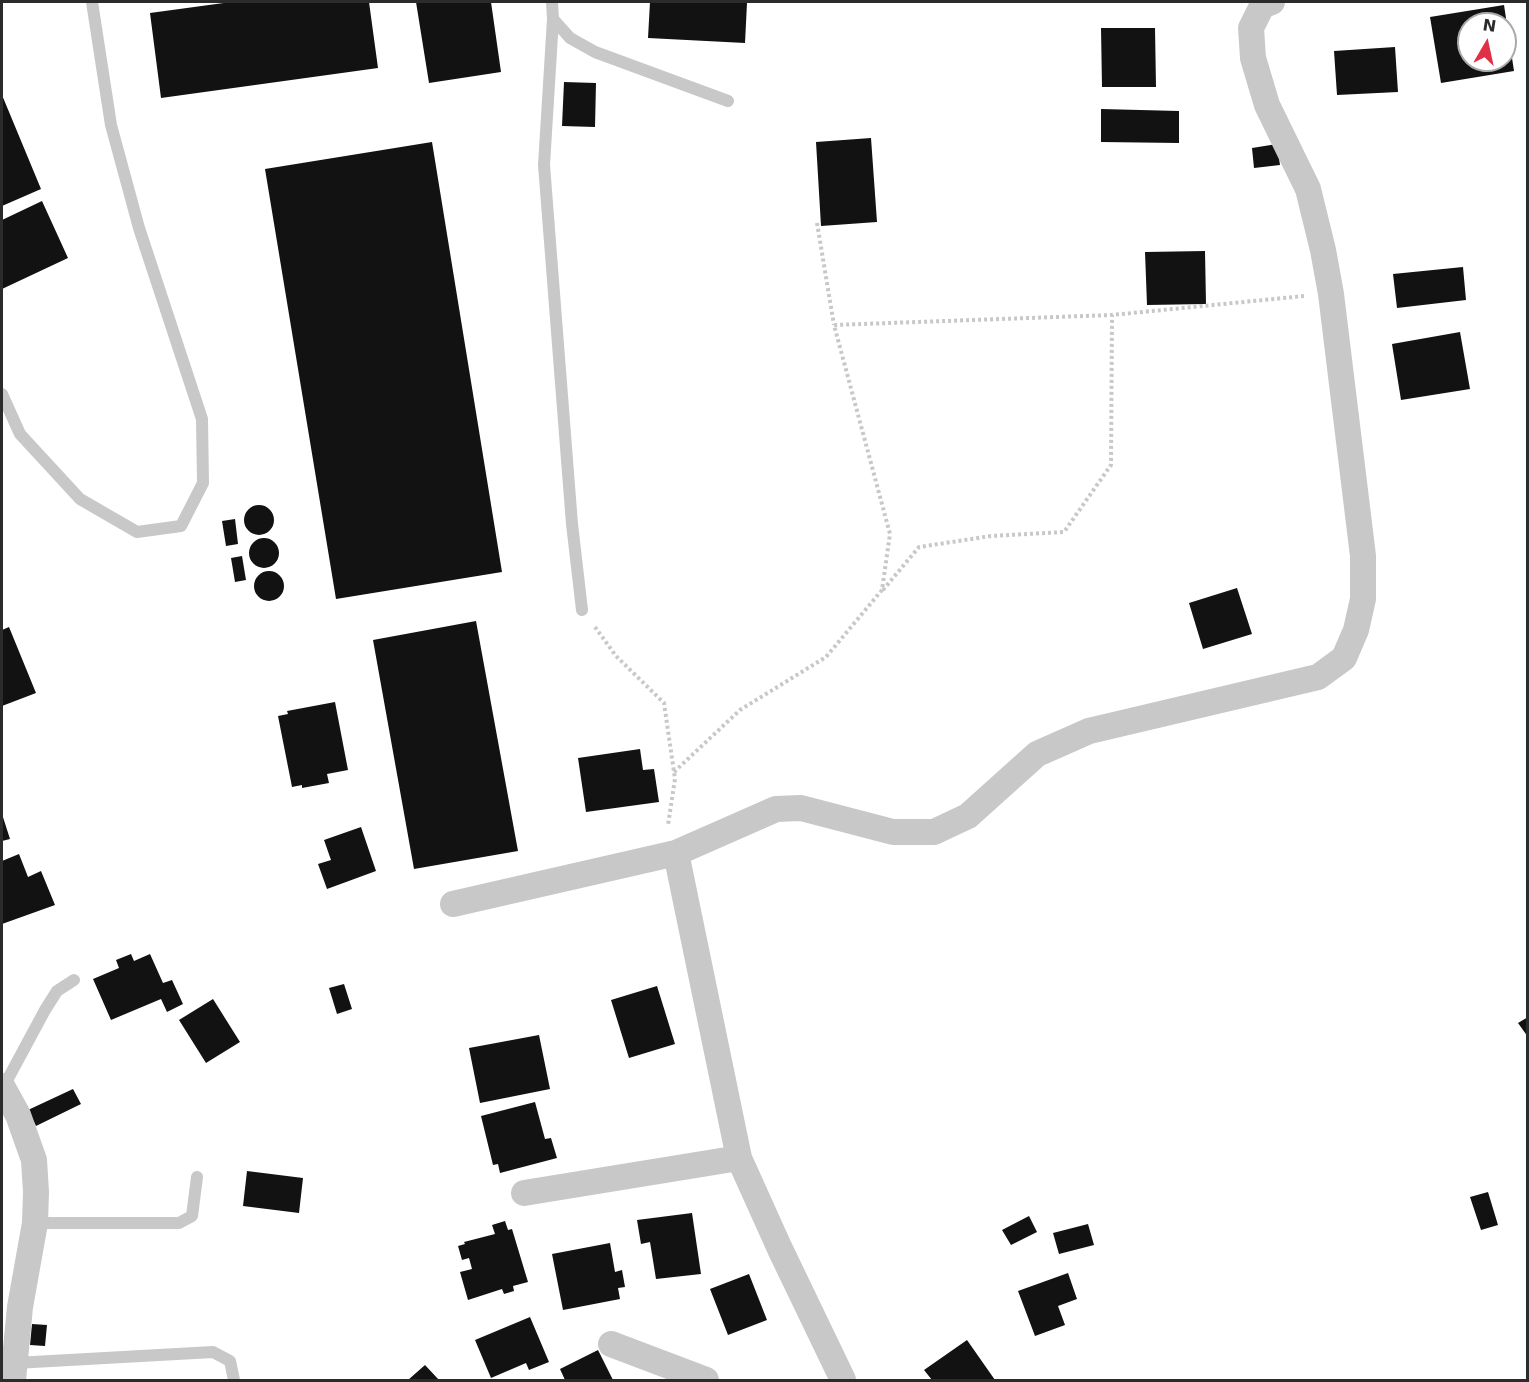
<!DOCTYPE html>
<html>
<head>
<meta charset="utf-8">
<style>
  body { margin:0 }
  #map { position:relative; width:1529px; height:1382px; overflow:hidden; background:#fff; font-family:"DejaVu Sans",sans-serif }
  canvas { display:block }
  .frame { position:absolute; inset:0; border:3px solid #2b2b2b; pointer-events:none }
  .north { position:absolute; left:1457px; top:12px; width:60px; height:60px; box-sizing:border-box; background:#fff; border:2px solid #aaa; border-radius:50%; rotate:9deg; font-size:16px; font-weight:700; line-height:24px; text-align:center; color:#2b2b2b }
  .north::after { content:''; display:block; margin:auto; width:21px; height:27px; background:#e03045; clip-path:polygon(50% 0,100% 100%,50% 72%,0 100%) }
</style>
</head>
<body>
<div id="map">
<canvas width="1529" height="1382"></canvas>
<div class="frame"></div>
<div class="north">N</div>
</div>
<script>
const g = document.querySelector('canvas').getContext('2d');
g.lineJoin = 'round';
function paint(path, color) { g.fillStyle = color; g.fill(path, 'evenodd'); }
const toPath = rows => new Path2D(rows.map(r => 'M' + r).join(''));
function strokePath(path, color, width, dash) { g.strokeStyle = color; g.lineWidth = width; g.lineCap = dash ? 'butt' : 'round'; g.setLineDash(dash || []); g.stroke(path); }
paint(toPath([
  [231,2,369,2,378,68,161,98,150,13],
  [416,2,491,2,501,72,429,83],
  [650,2,747,3,745,43,648,38],
  [1504,5,1514,71,1441,83,1430,17],
  [1469,24,1505,24,1505,60,1469,60],
  [1101,28,1155,28,1156,87,1102,87],
  [1395,47,1398,92,1337,95,1334,51],
  [564,82,596,83,595,127,562,126],
  [2,95,41,189,2,206],
  [1101,109,1179,111,1179,143,1101,142],
  [871,138,877,222,821,226,816,142],
  [432,142,502,572,336,599,265,169],
  [1277,144,1280,165,1254,168,1252,148],
  [42,201,68,258,2,289,2,220],
  [1205,251,1206,304,1147,305,1145,252],
  [1463,267,1466,300,1397,308,1393,274],
  [1460,332,1470,389,1401,400,1392,344],
  '244 520a15 15 0 1 1 30 0a15 15 0 1 1-30 0Z',
  [235,519,238,544,226,546,222,521],
  '249 553a15 15 0 1 1 30 0a15 15 0 1 1-30 0Z',
  [242,556,246,580,235,582,231,558],
  '254 586a15 15 0 1 1 30 0a15 15 0 1 1-30 0Z',
  [1237,588,1252,634,1203,649,1189,603],
  [476,621,518,851,414,869,373,640],
  [9,627,36,693,2,706,2,630],
  [335,702,348,770,327,774,329,783,302,788,302,785,292,787,278,716,288,714,287,711],
  [640,749,643,770,654,769,659,802,586,812,578,758],
  [2,814,10,839,2,841],
  [361,827,376,871,327,889,318,864,331,860,324,840],
  [19,854,28,877,41,871,55,905,2,924,2,861],
  [131,954,134,961,150,954,163,983,172,980,183,1004,167,1012,161,999,111,1020,93,979,119,968,116,960],
  [344,984,352,1009,337,1014,329,988],
  [657,986,675,1044,629,1058,611,1000],
  [213,999,240,1042,206,1063,179,1020],
  [1528,1017,1528,1037,1518,1023],
  [539,1035,550,1089,480,1103,469,1048],
  [73,1089,81,1104,36,1126,28,1110],
  [535,1102,545,1139,551,1138,557,1158,500,1173,498,1164,493,1165,481,1116],
  [247,1171,303,1178,299,1213,243,1206],
  [1488,1192,1498,1225,1481,1230,1470,1197],
  [692,1213,701,1274,656,1279,650,1242,641,1244,637,1220],
  [1029,1216,1037,1232,1011,1245,1002,1230],
  [505,1221,508,1230,512,1229,528,1282,513,1286,514,1291,504,1294,502,1289,468,1300,460,1272,472,1269,469,1258,462,1260,458,1246,465,1244,464,1242,495,1234,492,1225],
  [1088,1224,1094,1245,1059,1254,1053,1233],
  [610,1243,615,1272,622,1270,625,1287,618,1288,620,1299,563,1310,552,1254],
  [1068,1273,1077,1299,1058,1306,1065,1325,1035,1336,1018,1291],
  [749,1274,767,1320,728,1335,710,1289],
  [530,1317,549,1362,529,1370,526,1363,491,1378,475,1340],
  [32,1324,47,1325,45,1346,30,1345],
  [967,1340,995,1380,932,1380,924,1370],
  [598,1350,613,1380,565,1380,560,1369],
  [425,1365,439,1380,408,1380]
]), '#121212');
strokePath(toPath([
  [817,223,834,325],
  [883,590,919,547,991,536,1064,532,1111,465,1112,315],
  [595,627,616,656,664,703,675,779,668,825],
  [674,772,740,710,826,657,882,590,890,534,834,325,1112,315,1304,296]
]), '#c8c8c8', 4, [3, 3]);
strokePath(toPath([
  [552,2,553,19,570,38,595,52,728,101],
  [553,19,544,165,572,524,582,610],
  [2,394,20,434,80,499,137,532,181,526,203,483,202,419,139,228,111,125,92,2],
  [3,1088,45,1010,57,991,74,980],
  [35,1223,179,1223,192,1216,197,1177],
  [15,1363,213,1352,230,1361,234,1380]
]), '#c8c8c8', 12);
strokePath(toPath([
  [676,853,739,1158,780,1249,843,1380],
  [453,904,676,853,776,809,801,808,893,832,934,832,968,816,1037,754,1089,731,1318,677,1344,658,1356,630,1363,599,1363,556,1331,294,1323,250,1308,189,1267,105,1253,58,1251,28,1262,6,1272,2],
  [2,1086,18,1115,34,1160,36,1192,35,1223,20,1307,13,1380],
  [524,1193,739,1158],
  [611,1344,706,1380]
]), '#c8c8c8', 26);
</script>
</body>
</html>
